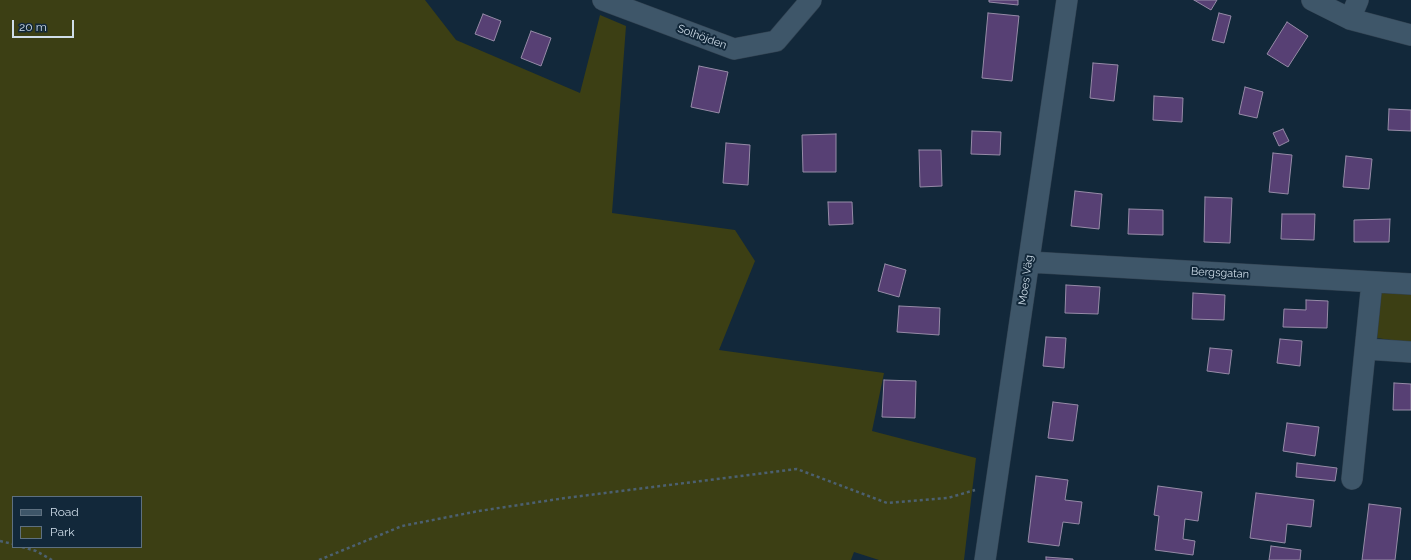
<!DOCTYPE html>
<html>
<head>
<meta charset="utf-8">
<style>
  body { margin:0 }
  #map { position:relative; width:1411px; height:560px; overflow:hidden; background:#12283a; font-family:Raleway,sans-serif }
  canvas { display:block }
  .legend { position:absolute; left:12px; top:496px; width:130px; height:52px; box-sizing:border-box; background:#12283a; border:1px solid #5e7080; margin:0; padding:5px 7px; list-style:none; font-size:12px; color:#cfdde9 }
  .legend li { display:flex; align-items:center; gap:8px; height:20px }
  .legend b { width:20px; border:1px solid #5e7080 }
  .scale { position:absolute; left:12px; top:20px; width:62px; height:18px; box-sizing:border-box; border:2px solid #cfdde9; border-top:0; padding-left:5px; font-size:12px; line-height:14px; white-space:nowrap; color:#cfdde9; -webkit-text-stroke:3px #12283a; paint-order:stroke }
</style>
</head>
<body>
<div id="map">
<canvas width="1411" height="560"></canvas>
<ul class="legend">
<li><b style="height:5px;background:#3e5669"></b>Road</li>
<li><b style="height:11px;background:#3c3f14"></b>Park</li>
</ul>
<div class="scale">20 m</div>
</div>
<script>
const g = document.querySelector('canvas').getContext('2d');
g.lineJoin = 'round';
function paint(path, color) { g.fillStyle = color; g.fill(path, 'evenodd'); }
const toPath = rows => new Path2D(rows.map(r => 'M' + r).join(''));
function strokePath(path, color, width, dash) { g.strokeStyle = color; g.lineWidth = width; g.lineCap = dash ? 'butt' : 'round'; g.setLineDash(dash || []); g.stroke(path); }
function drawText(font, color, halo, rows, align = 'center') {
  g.font = font + ' Raleway,sans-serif'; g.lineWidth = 4; g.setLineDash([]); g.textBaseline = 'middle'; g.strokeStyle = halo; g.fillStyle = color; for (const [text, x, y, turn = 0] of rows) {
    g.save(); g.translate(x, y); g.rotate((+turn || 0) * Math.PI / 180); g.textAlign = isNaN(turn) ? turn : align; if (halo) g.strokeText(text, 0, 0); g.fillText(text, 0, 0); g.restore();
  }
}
paint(toPath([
  [0,0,425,0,456,40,580,93,600,15,626,26,612,213,735,230,755,261,719,350,884,373,872,431,976,458,964,560,879,560,854,552,851,560,0,560],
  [13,497,141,497,141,547,13,547],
  [1381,288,1411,291,1411,343,1377,338]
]), '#3c3f14');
const building = toPath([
  [989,0,1018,0,1018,5,989,2,989,0],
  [1194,0,1217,0,1211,10,1194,0],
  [988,13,1019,16,1012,81,982,78,988,13],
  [1219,13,1231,16,1224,43,1212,40,1219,13],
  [483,14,501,21,494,41,475,34,483,14],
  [1287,22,1308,36,1288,67,1267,54,1287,22],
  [531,31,551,38,541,66,521,58,531,31],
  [1093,63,1118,65,1114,101,1090,98,1093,63],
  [699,66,728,72,719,113,691,107,699,66],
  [1245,87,1263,92,1257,118,1239,114,1245,87],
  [1154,96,1183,98,1182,122,1153,120,1154,96],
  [1389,109,1411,110,1411,131,1388,130,1389,109],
  [1283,129,1289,141,1279,146,1273,133,1283,129],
  [972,131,1001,132,1000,155,971,154,972,131],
  [836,134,836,172,803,172,802,135,836,134],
  [726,143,750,145,748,185,723,183,726,143],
  [919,150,941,150,942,186,920,187,919,150],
  [1273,153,1292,155,1288,194,1269,192,1273,153],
  [1346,156,1372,159,1369,189,1343,187,1346,156],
  [1075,191,1102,194,1099,229,1071,226,1075,191],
  [1205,197,1232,198,1230,243,1204,242,1205,197],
  [828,202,852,202,853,224,829,225,828,202],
  [1129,209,1163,210,1163,235,1128,234,1129,209],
  [1282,214,1315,214,1314,240,1281,239,1282,214],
  [1390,219,1389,242,1354,242,1354,220,1390,219],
  [885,264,906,270,899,297,878,291,885,264],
  [1066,285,1100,287,1098,314,1065,313,1066,285],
  [1193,293,1225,295,1224,320,1192,319,1193,293],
  [1306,300,1328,301,1327,328,1283,327,1284,309,1306,310,1306,300],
  [899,306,940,308,939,335,897,332,899,306],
  [1046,337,1066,338,1064,368,1043,366,1046,337],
  [1280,339,1302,341,1300,366,1277,363,1280,339],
  [1210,348,1232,350,1229,374,1207,371,1210,348],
  [884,380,916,381,915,418,882,417,884,380],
  [1394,383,1411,384,1411,410,1393,410,1394,383],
  [1053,402,1078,405,1073,441,1048,438,1053,402],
  [1287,423,1319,427,1315,456,1283,451,1287,423],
  [1297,463,1337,468,1335,481,1296,477,1297,463],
  [1036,476,1068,480,1065,500,1082,502,1079,524,1063,522,1059,546,1028,542,1036,476],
  [1158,486,1202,492,1198,521,1185,519,1183,539,1195,541,1193,555,1155,550,1159,516,1154,515,1158,486],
  [1256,493,1314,500,1311,527,1287,524,1285,543,1250,538,1256,493],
  [1369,504,1401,508,1395,560,1362,560,1369,504],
  [1271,546,1301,550,1300,560,1269,560,1271,546],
  [1046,557,1073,559,1073,560,1046,560,1046,557]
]);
paint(building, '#574074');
strokePath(building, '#968ba7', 1);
const minor = toPath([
  [603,0,734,49,776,41,811,0],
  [1312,0,1350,19,1411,35],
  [1350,19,1358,0],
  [1029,262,1411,284],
  [1366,349,1411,352],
  [1352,479,1372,282],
  [985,560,1067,0]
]);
strokePath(minor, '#324251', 22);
strokePath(toPath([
  [0,541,13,544],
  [22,547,36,551,52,560],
  [319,560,402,526,479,511,565,498,797,469,887,503,948,498,975,490]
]), '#4c6070', 2.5, [3, 3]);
strokePath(minor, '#3e5669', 21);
drawText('11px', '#cfdde9', '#12283a', [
  ["Solhöjden",702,37,20],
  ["Bergsgatan",1220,273,3],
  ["Moes Väg",1026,280,-82]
]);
</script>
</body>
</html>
